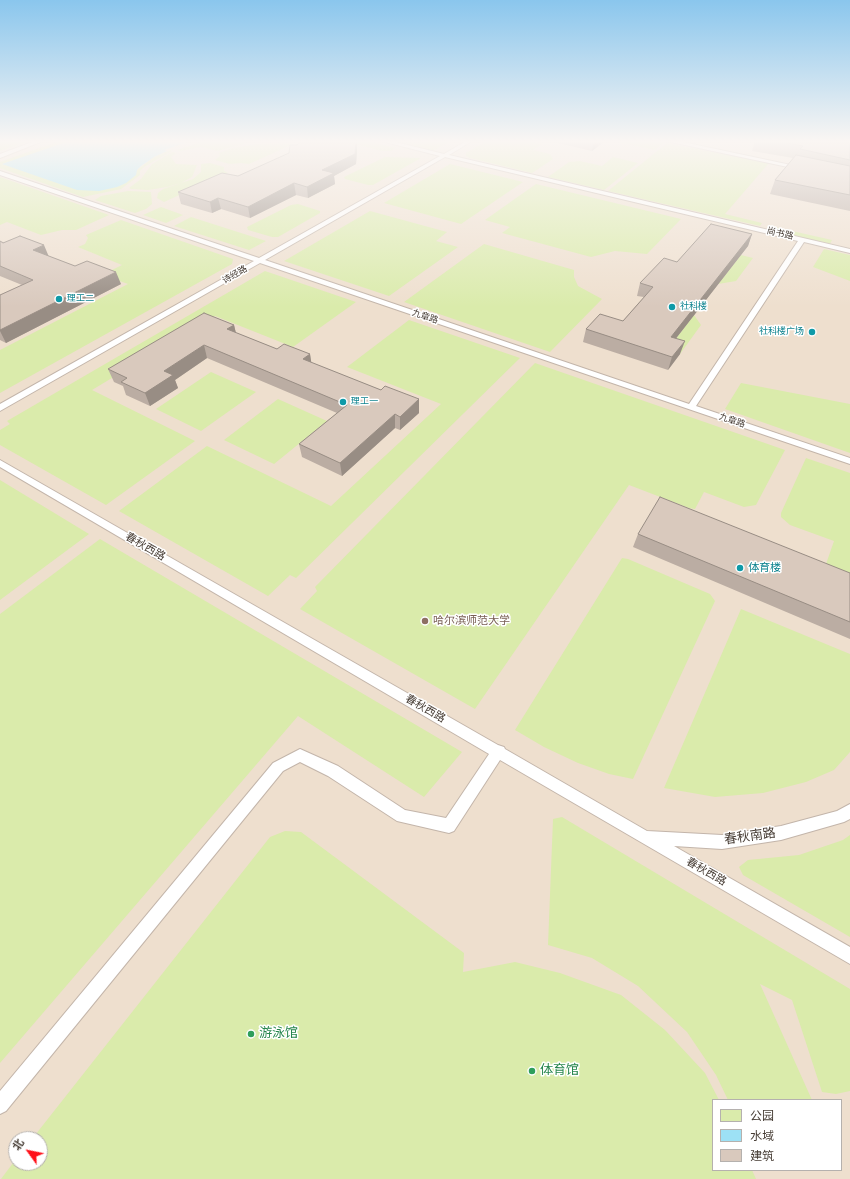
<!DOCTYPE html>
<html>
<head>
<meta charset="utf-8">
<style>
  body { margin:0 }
  #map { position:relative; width:850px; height:1179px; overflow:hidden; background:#f4ece5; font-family:"Sofia Sans Condensed","Noto Sans SC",sans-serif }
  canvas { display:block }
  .legend { position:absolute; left:712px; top:1099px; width:130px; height:72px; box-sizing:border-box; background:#fff; border:1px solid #b5b1ae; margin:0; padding:5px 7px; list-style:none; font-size:12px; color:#463c34 }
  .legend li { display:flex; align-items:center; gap:8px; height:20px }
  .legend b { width:20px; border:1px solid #b5b1ae }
  .north { position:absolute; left:8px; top:1131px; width:40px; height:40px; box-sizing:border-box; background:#fff; border:1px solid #b5b1ae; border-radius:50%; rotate:303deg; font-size:11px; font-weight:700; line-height:16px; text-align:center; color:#463c34 }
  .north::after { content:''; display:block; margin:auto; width:14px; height:18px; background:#ff1019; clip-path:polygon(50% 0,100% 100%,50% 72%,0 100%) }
</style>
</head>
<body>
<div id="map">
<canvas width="850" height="1179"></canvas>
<ul class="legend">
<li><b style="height:11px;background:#daebab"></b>公园</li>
<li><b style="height:11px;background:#9de1f5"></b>水域</li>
<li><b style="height:11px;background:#d9c9bd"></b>建筑</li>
</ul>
<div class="north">北</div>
</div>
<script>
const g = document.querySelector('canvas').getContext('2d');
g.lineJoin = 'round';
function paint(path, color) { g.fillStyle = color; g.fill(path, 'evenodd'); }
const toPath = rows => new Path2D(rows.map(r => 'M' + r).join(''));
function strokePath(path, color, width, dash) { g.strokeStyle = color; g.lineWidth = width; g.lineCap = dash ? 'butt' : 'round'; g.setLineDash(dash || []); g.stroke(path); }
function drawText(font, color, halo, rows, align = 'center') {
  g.font = font + ' "Sofia Sans Condensed","Noto Sans SC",sans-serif'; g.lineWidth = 3; g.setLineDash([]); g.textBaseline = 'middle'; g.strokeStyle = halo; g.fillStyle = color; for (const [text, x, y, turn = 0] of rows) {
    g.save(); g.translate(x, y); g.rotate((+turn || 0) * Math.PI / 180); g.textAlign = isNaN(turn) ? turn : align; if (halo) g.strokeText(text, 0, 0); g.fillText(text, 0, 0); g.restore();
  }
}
paint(toPath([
  [0,141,850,141,850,1179,0,1179],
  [713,1100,841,1100,841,1170,713,1170],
  [16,1139,40,1139,40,1163,16,1163]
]), '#eedfce');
paint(toPath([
  [0,141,29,141,0,151],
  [59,141,69,141,2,165,137,170,154,157,170,150,172,151,144,167,140,171,140,175,121,189,83,197,0,168,0,162],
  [204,141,243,141,244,144,218,151,201,147,180,151,177,150],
  [350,141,371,141,395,148,391,151,382,151,348,142],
  [391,141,417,143,429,141,451,141,433,151],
  [486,141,530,141,542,144,533,150,550,154,553,159,532,173,470,158,466,156,466,153],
  [612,141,659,141,664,142,655,150],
  [284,143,293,144,249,164,241,163,230,164,215,160,220,156,219,153,232,148,258,144],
  [667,143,769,163,725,214,762,223,760,226,608,191],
  [172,152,176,153,171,157,176,164,197,165,192,177,181,183,167,187,148,190,131,189,129,188,141,179,152,164],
  [385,157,421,158,373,185,368,185,345,179,344,177],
  [613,157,638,163,604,190,548,177,569,162,580,161,602,166],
  [210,163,224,167,224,171,228,173,164,202,157,198,158,193,163,189,193,179,201,172,201,164],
  [450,164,523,182,461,224,384,203],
  [0,177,109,215,76,230,62,230,41,235,7,222,0,225],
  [536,184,681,219,647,254,615,251,591,257,502,233,510,227,485,220],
  [128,191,151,192,152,204,146,209,135,213,95,200,101,196],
  [298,204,320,211,320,213,278,237,272,237,248,230,247,227,291,205],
  [161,207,183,215,166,223,143,215],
  [370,211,447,232,436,241,458,247,389,296,284,261],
  [191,217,266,241,249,250,174,226],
  [121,220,233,259,232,264,0,393,0,350,128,284,114,279,106,273,122,265,78,247,85,244,88,238,86,235],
  [770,226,832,240,830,244,768,229],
  [484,244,574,270,574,277,578,286,602,299,550,352,404,302],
  [824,249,850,255,850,281,813,267],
  [741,255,753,258,736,281,718,284],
  [265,271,356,302,293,347,215,316,92,390,195,441,106,505,0,445,0,430,10,424,7,421],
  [694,315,701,325,680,354,667,350],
  [409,320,520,358,296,578,290,575,268,596,119,511,207,446,331,506,441,404,347,367],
  [535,363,785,450,756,505,744,507,704,492,695,509,689,508,629,485,475,709,300,609,317,591,315,587],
  [211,372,256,392,201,431,156,409],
  [741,383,850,404,850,453,725,409],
  [278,399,327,421,274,464,224,440],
  [806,458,850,473,850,574,826,564,834,541,790,525,781,517,781,513],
  [0,480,89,534,0,600],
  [100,539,462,752,424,797,298,716,0,1063,0,614],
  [622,558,628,559,710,594,715,601,633,779,609,774,578,763,544,747,515,730],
  [741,609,850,654,850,752,834,770,806,782,763,793,715,797,664,788],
  [562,817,850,989,850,1091,836,1094,822,1092,792,1000,760,984,812,1100,728,1100,716,1075,687,1032,638,986,592,958,548,945,553,819],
  [285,831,301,832,464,953,463,972,515,962,560,973,621,995,665,1030,705,1073,719,1100,713,1100,713,1170,752,1170,756,1179,1,1179,16,1159,16,1163,40,1163,40,1139,32,1139,270,837],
  [850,835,850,937,743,875,739,867,748,860,799,855,843,840]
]), '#daebab');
paint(toPath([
  [69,141,191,141,164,150,167,151,154,157,141,166,137,170,136,175,126,183,117,187,99,191,77,190,2,164]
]), '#9de1f5');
const lane = toPath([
  [35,141,43,141,0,158,0,154,35,141],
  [381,141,391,141,444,154,466,141,472,141,449,155,850,249,850,253,804,242,696,406,850,458,850,464,260,263,0,411,0,404,254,261,0,175,0,171,259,258,440,156,381,141],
  [445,157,798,241,689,404,265,260,445,157],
  [666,141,678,141,805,168,802,170,666,141],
  [0,460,498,745,504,747,505,749,647,831,722,835,781,826,837,811,850,804,850,819,844,822,781,840,722,849,674,846,850,947,850,964,500,760,454,831,449,833,397,821,328,776,300,762,283,771,6,1111,0,1114,0,1091,273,763,300,749,338,766,405,810,446,818,489,754,0,467,0,460]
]);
strokePath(lane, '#c3b5aa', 2);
paint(lane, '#fff');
paint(toPath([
  [549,141,605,141,592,151],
  [755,141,850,141,850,211,770,194,775,180,793,158,752,151],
  [357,151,356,164,334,176,335,184,308,198,296,195,250,218,221,209,212,213,181,204,178,192,238,176],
  [752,234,748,246,676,338,680,354,668,370,583,342,586,329,623,321,644,297,637,296,640,283,677,262],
  [0,241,48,256,121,284,6,343,0,340,0,295,22,285,0,276],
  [234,325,236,333,277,349,310,354,311,363,381,390,419,399,419,413,400,430,395,428,342,476,302,457,299,444,337,413,207,358,175,380,178,388,150,406,126,395,123,386,114,382,108,369],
  [638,534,850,573,850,639,633,547]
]), '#bbada3');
paint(toPath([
  [357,141,357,151,356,164,334,176,335,184,308,198,307,187,322,170],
  [594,141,605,141,592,151],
  [294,183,296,195,250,218,248,207],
  [218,198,221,209,212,213,210,202],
  [752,234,748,246,667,350,671,337],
  [44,245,49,257,33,250],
  [116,272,121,284,6,343,0,331,0,330],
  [234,325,237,338,227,329],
  [685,341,680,354,668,370,672,357],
  [204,345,207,358,175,380,178,388,150,406,145,393,164,371],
  [310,354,312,367,303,359],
  [419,399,419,413,400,430,400,417],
  [395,414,395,428,342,476,340,463]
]), '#988d84');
const building = toPath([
  [301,141,356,141,355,154,322,170,334,173,307,187,294,183,248,207,218,198,210,202,178,192,222,173,238,176,289,153,290,145,297,145,301,141],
  [776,141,850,141,850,160,800,149,803,146,776,141],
  [796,155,850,166,850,195,775,180,796,155],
  [711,224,752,234,671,337,685,341,672,357,586,329,600,314,623,321,653,287,640,283,664,258,677,262,711,224],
  [20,236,44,245,33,250,75,266,87,261,116,272,0,330,0,295,33,280,0,266,0,241,3,243,20,236],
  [204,313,234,325,227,329,277,349,284,344,310,354,303,359,381,390,385,386,419,399,400,417,395,414,340,463,299,444,347,405,204,345,164,371,173,375,145,393,121,382,127,378,108,369,204,313],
  [660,497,850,573,850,622,638,534,660,497]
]);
paint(building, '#d9c9bd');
strokePath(building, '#988d84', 1);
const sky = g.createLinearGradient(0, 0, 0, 307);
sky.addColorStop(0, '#8ac6ed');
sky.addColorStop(0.46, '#faf6f3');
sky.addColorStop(1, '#faf6f300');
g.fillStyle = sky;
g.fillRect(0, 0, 850, 307);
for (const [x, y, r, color] of [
  [59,299,4,"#0f9aa8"],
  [672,307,4,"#0f9aa8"],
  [812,332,4,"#0f9aa8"],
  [343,402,4,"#0f9aa8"],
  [740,568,4,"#0f9aa8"],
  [425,621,4,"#8d6e63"],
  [251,1034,4,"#2e9e5b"],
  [532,1071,4,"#2e9e5b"]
]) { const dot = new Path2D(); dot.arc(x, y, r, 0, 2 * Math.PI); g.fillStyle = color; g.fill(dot); strokePath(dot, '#fff', 1.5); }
drawText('9px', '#463c34', '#fff', [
  ["尚书路",780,234,13],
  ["诗经路",235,275,-30],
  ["九章路",425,317,19],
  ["九章路",732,421,19]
]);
drawText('9px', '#0d838f', '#fff', [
  ["理工二",67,299],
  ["社科楼",680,307],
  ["社科楼广场",804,332,"right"],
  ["理工一",351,402]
], 'left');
drawText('11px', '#463c34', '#fff', [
  ["春秋西路",145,547,30],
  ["春秋西路",425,709,30],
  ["春秋西路",706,872,30]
]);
drawText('11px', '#0d838f', '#fff', [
  ["体育楼",748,568]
], 'left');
drawText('11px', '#785e54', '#fff', [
  ["哈尔滨师范大学",433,621]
], 'left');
drawText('13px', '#463c34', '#fff', [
  ["春秋南路",750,837,-8]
]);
drawText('13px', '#27864d', '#fff', [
  ["游泳馆",259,1034],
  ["体育馆",540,1071]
], 'left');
</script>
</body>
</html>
